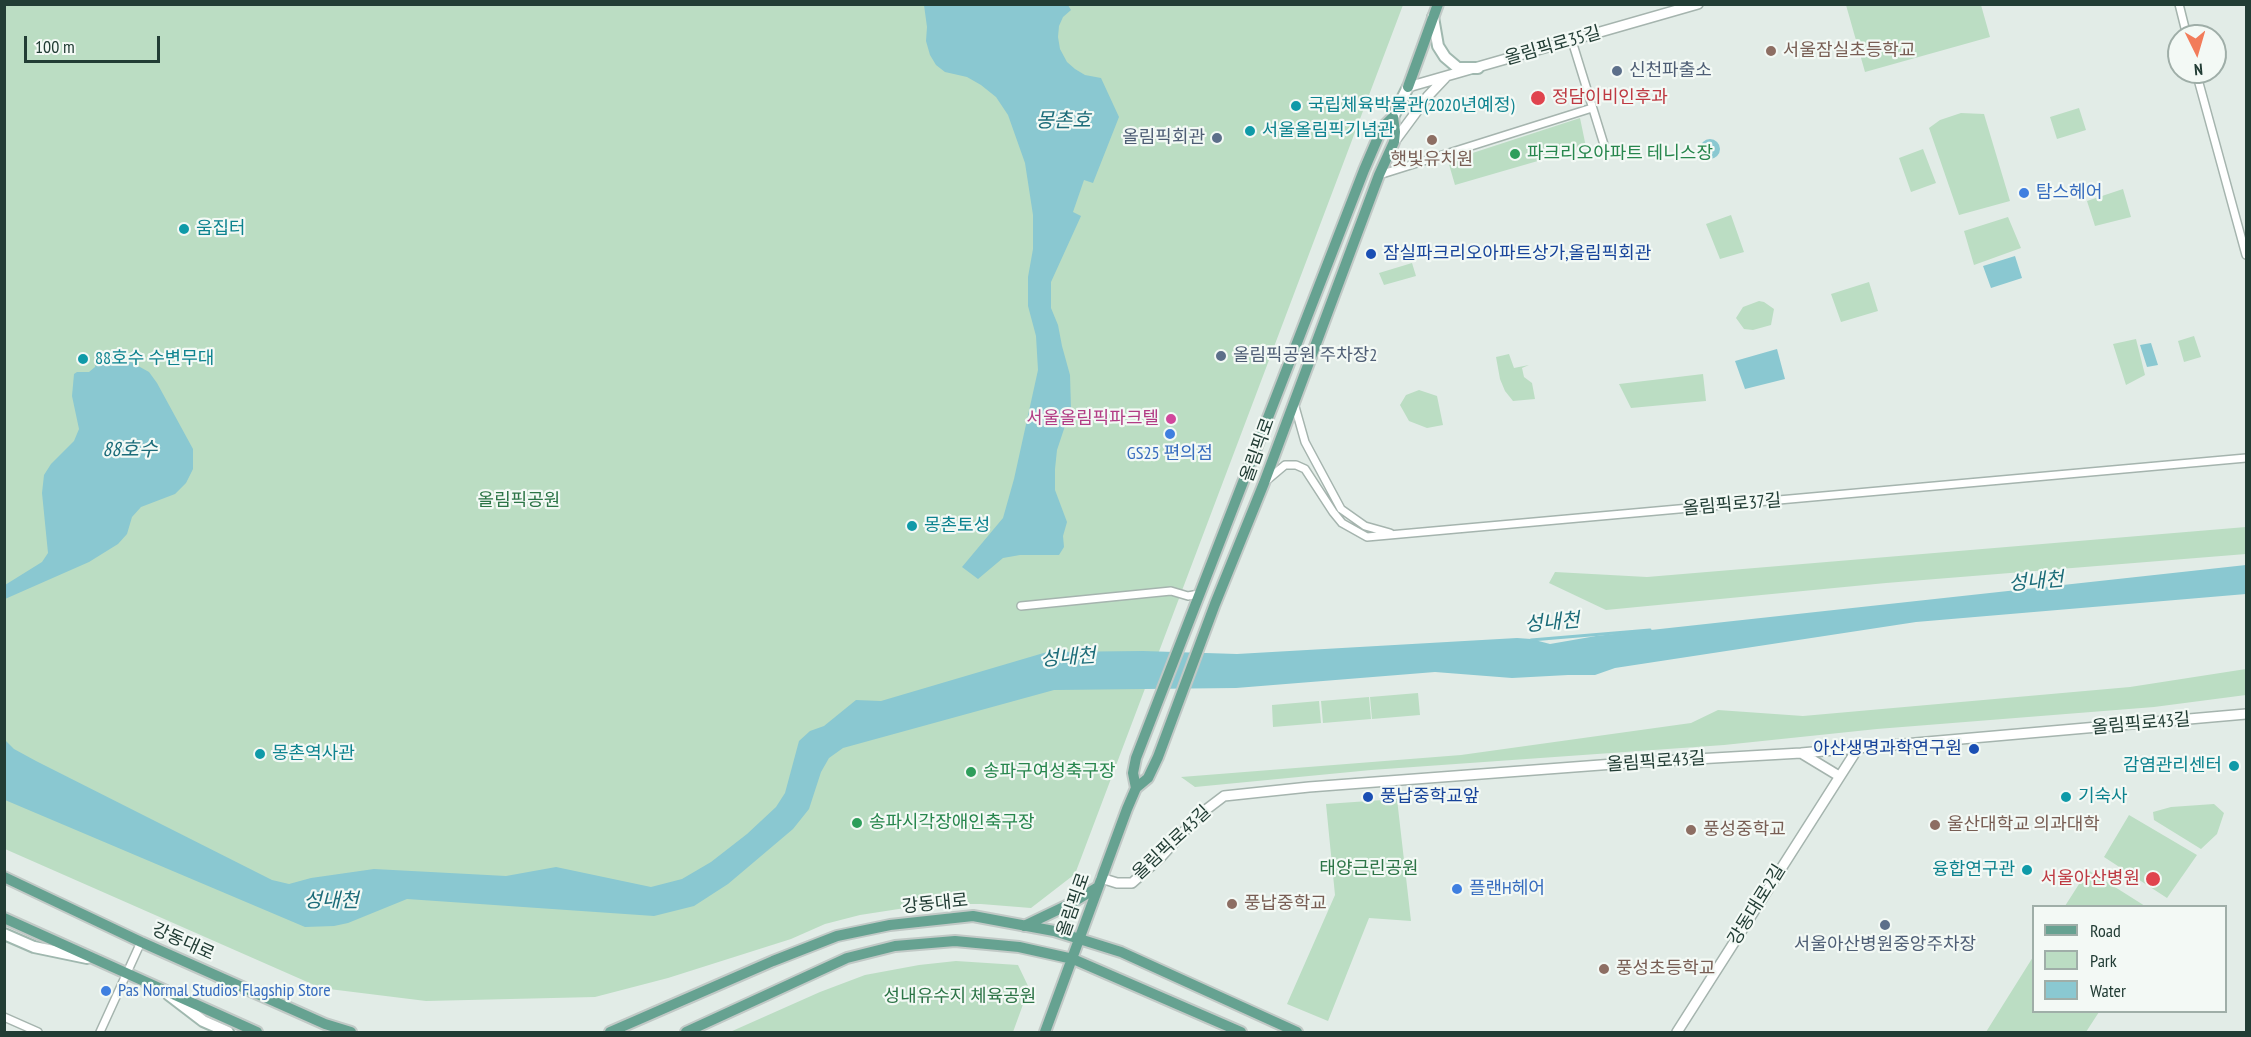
<!DOCTYPE html>
<html>
<head>
<meta charset="utf-8">
<style>
  body { margin:0 }
  #map { position:relative; width:2251px; height:1037px; overflow:hidden; background:#e2ece7; font-family:"PT Sans Narrow",sans-serif }
  canvas { display:block }
  .frame { position:absolute; inset:0; border:6px solid #223d35; pointer-events:none }
  .legend { position:absolute; left:2032px; top:905px; width:195px; height:108px; box-sizing:border-box; background:#f3f9f5; border:2px solid #9faea8; margin:0; padding:8px 10px; list-style:none; font-size:18px; color:#223d35 }
  .legend li { display:flex; align-items:center; gap:12px; height:30px }
  .legend b { width:30px; border:2px solid #9faea8 }
  .north { position:absolute; left:2167px; top:24px; width:60px; height:60px; box-sizing:border-box; background:#f3f9f5; border:2px solid #9faea8; border-radius:50%; rotate:175deg; font-size:16px; font-weight:700; line-height:24px; text-align:center; color:#223d35 }
  .north::after { content:''; display:block; margin:auto; width:21px; height:27px; background:#f27c5a; clip-path:polygon(50% 0,100% 100%,50% 72%,0 100%) }
  .scale { position:absolute; left:24px; top:36px; width:136px; height:27px; box-sizing:border-box; border:3px solid #223d35; border-top:0; padding-left:8px; font-size:18px; line-height:21px; white-space:nowrap; color:#223d35; -webkit-text-stroke:4px #f3f9f5; paint-order:stroke }
</style>
</head>
<body>
<div id="map">
<canvas width="2251" height="1037"></canvas>
<div class="frame"></div>
<ul class="legend">
<li><b style="height:8px;background:#66a291"></b>Road</li>
<li><b style="height:16px;background:#bbddc3"></b>Park</li>
<li><b style="height:16px;background:#8ac8d1"></b>Water</li>
</ul>
<div class="north">N</div>
<div class="scale">100 m</div>
</div>
<script>
const g = document.querySelector('canvas').getContext('2d');
g.lineJoin = 'round';
function paint(path, color) { g.fillStyle = color; g.fill(path, 'evenodd'); }
const toPath = rows => new Path2D(rows.map(r => 'M' + r).join(''));
function strokePath(path, color, width, dash) { g.strokeStyle = color; g.lineWidth = width; g.lineCap = dash ? 'butt' : 'round'; g.setLineDash(dash || []); g.stroke(path); }
function drawText(font, color, halo, rows, align = 'center') {
  g.font = font + ' "PT Sans Narrow","Noto Sans KR",sans-serif'; g.lineWidth = 4.5; g.setLineDash([]); g.textBaseline = 'middle'; g.strokeStyle = halo; g.fillStyle = color; for (const [text, x, y, turn = 0] of rows) {
    g.save(); g.translate(x, y); g.rotate((+turn || 0) * Math.PI / 180); g.textAlign = isNaN(turn) ? turn : align; if (halo) g.strokeText(text, 0, 0); g.fillText(text, 0, 0); g.restore();
  }
}
paint(toPath([
  [5,5,1403,5,1075,874,1031,908,981,904,931,904,860,915,825,924,791,939,668,978,595,997,426,1001,321,988,5,849],
  [1846,5,1981,5,1990,37,1865,72],
  [2079,108,2086,130,2057,139,2050,117],
  [1961,113,1984,114,2010,201,1959,215,1929,128,1940,120],
  [1580,118,1586,147,1455,185,1448,161],
  [1923,149,1936,183,1911,192,1899,158],
  [2123,189,2131,217,2095,226,2087,201],
  [1731,215,1744,252,1720,259,1706,224],
  [2008,217,2021,248,1974,265,1964,231],
  [1412,263,1416,276,1384,285,1379,273],
  [1869,282,1878,311,1841,322,1831,294],
  [1759,301,1764,302,1774,309,1771,325,1753,330,1744,329,1736,318,1743,307],
  [2194,336,2201,357,2184,362,2178,341],
  [2136,339,2145,375,2126,385,2113,344],
  [1509,354,1514,368,1529,365,1522,368,1524,377,1532,383,1535,399,1513,401,1505,391,1500,379,1496,357],
  [1703,374,1706,401,1631,408,1619,384],
  [1419,390,1437,396,1443,425,1427,428,1409,421,1400,405,1406,395],
  [2246,527,2246,554,1886,583,1606,610,1549,583,1555,572,1647,577],
  [2246,669,2246,695,2154,707,1877,729,1724,745,1371,770,1195,787,1181,777,1461,755,1691,723,1718,710,1803,716,2130,687],
  [1418,693,1420,715,1372,719,1370,697],
  [1369,697,1371,719,1323,723,1321,701],
  [1319,701,1321,723,1273,727,1272,705],
  [1397,799,1411,921,1369,918,1328,1021,1287,1004,1335,895,1326,804],
  [2214,804,2224,813,2217,834,2201,849,2154,820,2153,812,2171,807],
  [2129,815,2197,855,2167,898,2104,857],
  [2088,870,2145,906,2065,906],
  [2033,957,2034,1012,2099,1012,2086,1032,1986,1032],
  [956,961,1018,965,1029,988,1013,1032,730,1032,820,992,865,975,919,965]
]), '#bbddc3');
paint(toPath([
  [924,5,1068,5,1071,10,1063,17,1059,26,1058,37,1060,49,1067,62,1075,69,1085,75,1101,78,1119,117,1093,183,1084,180,1073,212,1081,216,1051,282,1051,308,1058,325,1062,346,1070,375,1071,408,1057,450,1055,469,1055,490,1067,522,1063,536,1064,547,1059,555,1020,555,1003,558,978,579,962,567,1003,518,1014,479,1038,370,1036,336,1028,306,1028,277,1033,249,1033,215,1025,163,1008,115,996,97,981,85,967,77,945,72,936,65,930,55,926,41,927,27],
  '1700 149a10 10 0 1 1 20 0a10 10 0 1 1-20 0Z',
  [2015,256,2022,278,1991,288,1983,266],
  [2151,343,2158,365,2147,367,2140,345],
  [1777,349,1785,379,1745,389,1735,361],
  [103,356,122,357,149,372,157,383,193,449,193,469,186,483,175,494,141,507,132,517,127,534,118,544,89,562,5,599,5,585,42,562,48,553,42,493,44,475,51,464,74,441,79,429,72,396,74,374,77,372,89,372,95,367,98,357],
  [2246,565,2246,594,1916,622,1615,668,1595,675,1568,675,1512,678,1435,672,1236,688,1054,690,843,748,829,758,821,772,809,809,793,829,728,884,694,906,654,916,407,899,348,923,334,926,305,927,5,800,4,739,14,749,36,761,272,880,289,884,311,878,374,869,506,876,556,867,651,887,682,879,711,862,747,834,776,807,785,793,799,741,810,731,824,726,856,700,881,701,1047,652,1143,651,1237,654,1517,638,1531,639,1550,644,1596,636]
]), '#8ac8d1');
strokePath(toPath([
  [1531,640,1650,630]
]), '#8ac8d1', 3);
const minor = toPath([
  [2179,4,2187,36],
  [1572,41,1606,151],
  [2196,72,2246,255],
  [1379,175,1592,108],
  [1294,403,1305,442,1341,509,1365,526,1390,533],
  [1266,481,1285,465,1296,465,1305,469,1333,512,1342,523,1367,537,2246,458],
  [1021,606,1171,591,1188,596,1199,594],
  [4,1017,38,1032],
  [100,1032,141,942]
]);
const tertiary = toPath([
  [1408,87,1698,4],
  [1394,142,1428,96,1445,78],
  [1801,753,1839,776],
  [1101,878,1117,883,1132,883,1160,858,1199,815,1224,796,1309,787,1627,763,1801,753,2246,714],
  [1677,1032,1858,748]
]);
const secondary = toPath([
  [1433,17,1438,46,1445,57,1458,68,1478,68],
  [1393,117,1408,87],
  [4,934,34,947,87,958],
  [169,995,203,1021,228,1032]
]);
const primary = toPath([
  [1408,87,1438,4],
  [1136,788,1133,773,1136,758,1364,170,1382,128,1393,117],
  [4,877,141,942,325,1024,351,1032],
  [4,918,257,1032],
  [1024,926,1070,904,1098,887],
  [610,1032,773,961,837,936,890,925,973,916,1054,931,1121,952,1297,1032],
  [686,1032,847,958,895,946,955,941,1019,947,1073,959,1241,1032],
  [1045,1032,1127,809,1136,788,1148,778,1158,757,1215,604,1264,483,1379,175,1394,142,1395,132,1393,117]
]);
strokePath(minor, '#a5b4ae', 10);
strokePath(tertiary, '#a5b4ae', 12);
strokePath(secondary, '#a0b8af', 14);
strokePath(primary, '#c1c9c6', 14);
strokePath(minor, '#fff', 7);
strokePath(tertiary, '#fff', 9);
strokePath(secondary, '#fff', 10);
strokePath(primary, '#66a291', 10);
for (const [x, y, r, color] of [
  [1771,51,6,"#8d6e63"],
  [1617,71,6,"#5c6f8a"],
  [1538,98,8,"#e0444e"],
  [1296,106,6,"#0f9aa8"],
  [1250,131,6,"#0f9aa8"],
  [1217,138,6,"#5c6f8a"],
  [1432,140,6,"#8d6e63"],
  [1515,154,6,"#2e9e5b"],
  [2024,193,6,"#3f7fe0"],
  [184,229,6,"#0f9aa8"],
  [1371,254,6,"#1a4fb4"],
  [1221,356,6,"#5c6f8a"],
  [83,359,6,"#0f9aa8"],
  [1171,419,6,"#d1479c"],
  [1170,434,6,"#3f7fe0"],
  [912,526,6,"#0f9aa8"],
  [1974,749,6,"#1a4fb4"],
  [260,754,6,"#0f9aa8"],
  [2234,766,6,"#0f9aa8"],
  [971,772,6,"#2e9e5b"],
  [1368,797,6,"#1a4fb4"],
  [2066,797,6,"#0f9aa8"],
  [857,823,6,"#2e9e5b"],
  [1935,825,6,"#8d6e63"],
  [1691,830,6,"#8d6e63"],
  [2027,870,6,"#0f9aa8"],
  [2153,879,8,"#e0444e"],
  [1457,889,6,"#3f7fe0"],
  [1232,904,6,"#8d6e63"],
  [1885,925,6,"#5c6f8a"],
  [1604,969,6,"#8d6e63"],
  [106,991,6,"#3f7fe0"]
]) { const dot = new Path2D(); dot.arc(x, y, r, 0, 2 * Math.PI); g.fillStyle = color; g.fill(dot); strokePath(dot, '#f3f9f5', 2); }
drawText('18px', '#223d35', '#f3f9f5', [
  ["올림픽로35길",1553,46,-16],
  ["올림픽로",1258,450,-70],
  ["올림픽로37길",1732,505,-5],
  ["올림픽로43길",2141,724,-5],
  ["올림픽로43길",1656,762,-4],
  ["올림픽로43길",1172,843,-43],
  ["강동대로",935,904,-6],
  ["올림픽로",1074,905,-71],
  ["강동대로2길",1757,905,-58],
  ["강동대로",183,942,24]
]);
drawText('18px', '#785e54', '#f3f9f5', [
  ["서울잠실초등학교",1783,51],
  ["햇빛유치원",1432,160,"center"],
  ["울산대학교 의과대학",1947,825],
  ["풍성중학교",1703,830],
  ["풍납중학교",1244,904],
  ["풍성초등학교",1616,969]
], 'left');
drawText('18px', '#4e5e75', '#f3f9f5', [
  ["신천파출소",1629,71],
  ["올림픽회관",1205,138,"right"],
  ["올림픽공원 주차장2",1233,356],
  ["서울아산병원중앙주차장",1885,945,"center"]
], 'left');
drawText('18px', '#be3a42', '#f3f9f5', [
  ["정담이비인후과",1552,98],
  ["서울아산병원",2140,879,"right"]
], 'left');
drawText('18px', '#0d838f', '#f3f9f5', [
  ["국립체육박물관(2020년예정)",1308,106],
  ["서울올림픽기념관",1262,131],
  ["움집터",196,229],
  ["88호수 수변무대",95,359],
  ["몽촌토성",924,526],
  ["몽촌역사관",272,754],
  ["감염관리센터",2222,766,"right"],
  ["기숙사",2078,797],
  ["융합연구관",2015,870,"right"]
], 'left');
drawText('18px', '#27864d', '#f3f9f5', [
  ["파크리오아파트 테니스장",1527,154],
  ["송파구여성축구장",983,772],
  ["송파시각장애인축구장",869,823]
], 'left');
drawText('18px', '#366cbe', '#f3f9f5', [
  ["탐스헤어",2036,193],
  ["GS25 편의점",1170,454,"center"],
  ["플랜H헤어",1469,889],
  ["Pas Normal Studios Flagship Store",118,991]
], 'left');
drawText('18px', '#164399', '#f3f9f5', [
  ["잠실파크리오아파트상가,올림픽회관",1383,254],
  ["아산생명과학연구원",1962,749,"right"],
  ["풍납중학교앞",1380,797]
], 'left');
drawText('18px', '#b23c85', '#f3f9f5', [
  ["서울올림픽파크텔",1159,419]
], 'right');
drawText('18px', '#2c7446', '#f3f9f5', [
  ["올림픽공원",519,501],
  ["태양근린공원",1369,869],
  ["성내유수지 체육공원",960,997]
]);
drawText('italic 20px', '#1c6c79', '#f3f9f5', [
  ["몽촌호",1063,121],
  ["88호수",130,450],
  ["성내천",2036,582,-5],
  ["성내천",1552,623,-5],
  ["성내천",1068,658,-4],
  ["성내천",331,901]
]);
</script>
</body>
</html>
